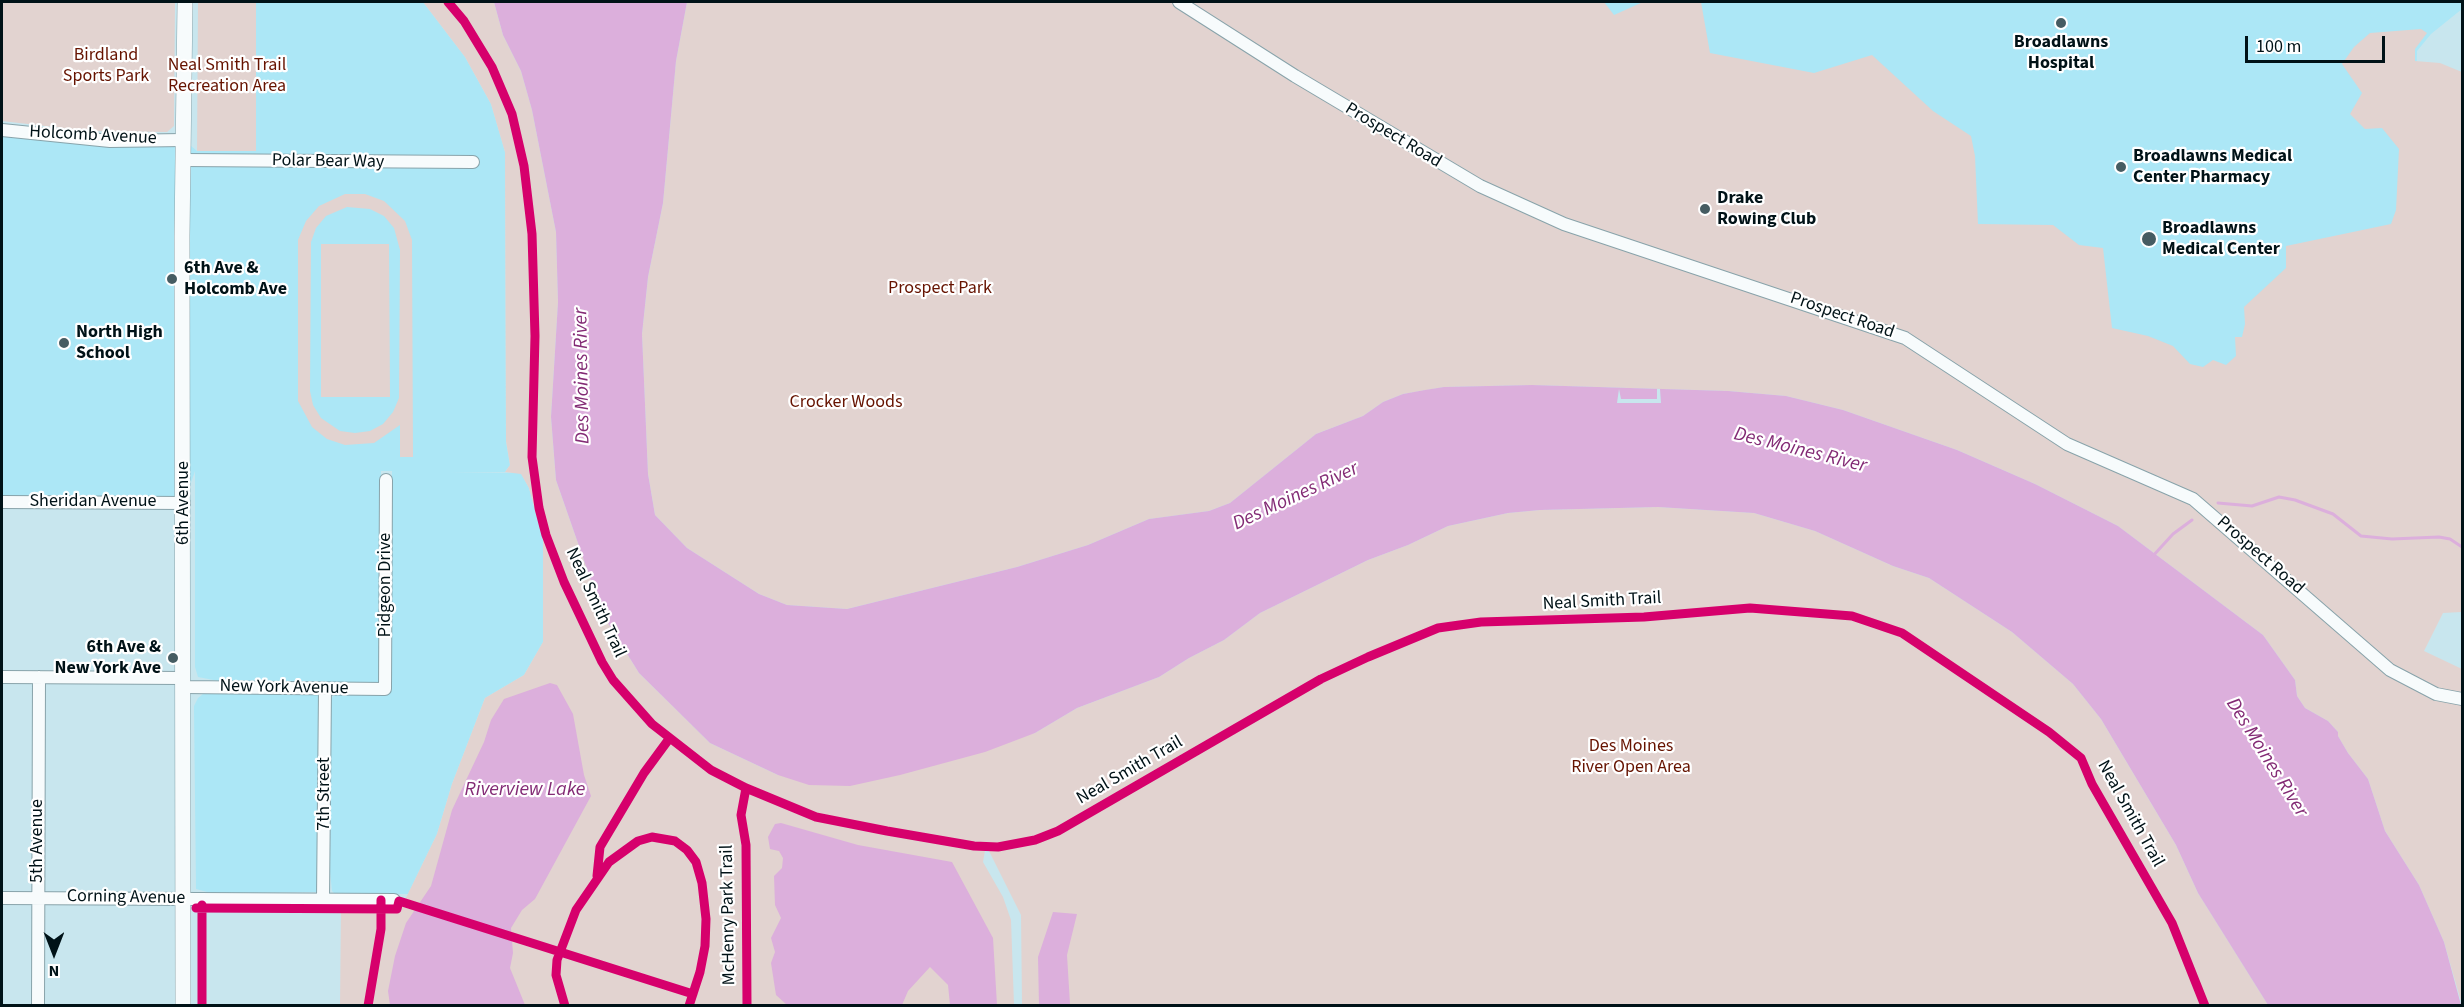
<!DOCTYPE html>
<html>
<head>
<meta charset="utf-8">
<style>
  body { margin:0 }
  #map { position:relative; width:2464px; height:1007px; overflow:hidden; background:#c8e6ee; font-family:"Source Sans 3",sans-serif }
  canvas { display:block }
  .frame { position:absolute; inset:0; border:3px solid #001217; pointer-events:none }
  .north { position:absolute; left:24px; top:923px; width:60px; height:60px; -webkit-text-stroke:4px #fff; paint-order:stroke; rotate:180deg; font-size:16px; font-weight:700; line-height:24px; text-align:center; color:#001217 }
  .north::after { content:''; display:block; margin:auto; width:21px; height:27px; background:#001217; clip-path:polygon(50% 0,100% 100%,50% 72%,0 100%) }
  .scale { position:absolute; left:2245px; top:36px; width:140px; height:27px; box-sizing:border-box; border:3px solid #001217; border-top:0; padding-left:8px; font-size:18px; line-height:21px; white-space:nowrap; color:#001217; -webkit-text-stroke:4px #fff; paint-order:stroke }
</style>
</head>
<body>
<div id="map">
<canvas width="2464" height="1007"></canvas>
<div class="frame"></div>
<div class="north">N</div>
<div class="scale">100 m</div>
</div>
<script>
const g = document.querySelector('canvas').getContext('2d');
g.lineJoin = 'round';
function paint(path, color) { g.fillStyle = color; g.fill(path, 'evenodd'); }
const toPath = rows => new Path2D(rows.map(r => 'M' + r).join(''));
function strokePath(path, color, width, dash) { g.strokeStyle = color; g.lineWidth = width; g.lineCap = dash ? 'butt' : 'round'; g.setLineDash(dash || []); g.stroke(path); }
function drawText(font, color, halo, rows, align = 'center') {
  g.font = font + ' "Source Sans 3",sans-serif'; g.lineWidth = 4.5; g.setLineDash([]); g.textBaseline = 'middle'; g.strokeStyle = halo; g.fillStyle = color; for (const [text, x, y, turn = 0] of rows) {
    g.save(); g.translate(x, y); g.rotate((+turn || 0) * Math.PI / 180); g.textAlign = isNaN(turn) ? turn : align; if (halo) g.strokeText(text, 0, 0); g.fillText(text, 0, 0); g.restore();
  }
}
paint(toPath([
  [256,2,423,2,465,57,491,104,505,152,506,441,510,465,505,472,449,472,521,473,529,488,543,540,543,642,524,675,485,698,452,784,437,834,408,894,335,894,332,891,330,872,331,699,335,694,389,694,392,471,381,471,380,683,224,682,198,677,195,667,195,471,184,503,2,502,2,130,184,140,197,151,256,151],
  [1532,2,2462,2,2462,9,2431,34,2417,51,2409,396,2181,438],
  [203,694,316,694,320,696,317,892,211,893,196,889,194,706,198,698]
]), '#ace7f6');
paint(toPath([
  [2,2,175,2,174,126,167,132,88,131,2,121],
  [198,2,256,2,256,151,197,151],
  [423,2,494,2,503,35,521,71,532,110,556,232,558,302,551,417,556,480,603,615,639,673,710,743,778,775,1035,733,1077,708,1159,677,1189,658,1224,640,1260,613,1368,560,1408,545,1448,526,1508,513,1540,510,1658,507,1754,513,1815,531,1893,566,1929,578,2012,632,2073,684,2101,719,2176,845,2198,893,2268,1005,1022,1005,1021,915,986,845,983,862,1003,897,1011,920,1014,1005,340,1006,341,906,393,906,394,900,404,902,437,834,452,784,485,698,524,675,543,642,543,540,529,488,521,474,505,472,510,465,506,441,505,152,491,104,465,57],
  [687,2,1604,2,1614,15,1643,2,1701,2,1710,53,1814,73,1872,55,1933,111,1971,136,1975,156,1978,224,2053,225,2079,245,2103,248,2112,328,2148,336,2173,346,2190,364,2203,367,2213,360,2226,365,2236,356,2235,337,2242,337,2245,324,2244,307,2286,268,2286,246,2391,224,2396,210,2399,149,2382,128,2365,129,2350,114,2362,93,2342,64,2354,47,2370,33,2421,29,2427,33,2415,49,2415,61,2440,63,2462,72,2462,612,2443,613,2424,651,2462,669,2462,1005,2444,942,2419,885,2385,831,2368,779,2348,753,2338,736,2338,732,2328,721,2305,708,2297,696,2295,680,2263,635,2118,526,2035,484,1957,450,1843,410,1786,396,1728,391,1532,385,1444,387,1403,394,1383,402,1363,416,1316,434,1230,503,1209,511,1149,519,1088,545,1017,567,847,609,787,605,759,594,687,548,655,515,648,474,642,334,648,277,663,203,676,61],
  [345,194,365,194,384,201,405,221,412,240,413,457,400,457,400,425,374,443,345,445,327,439,312,427,298,401,298,240,306,221,319,206],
  [347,207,370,209,384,216,394,228,400,250,399,398,393,412,383,424,370,431,355,433,340,431,321,418,313,405,310,391,311,242,316,228,326,216],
  [321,244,389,244,390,397,321,397]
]), '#e2d3d0');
paint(toPath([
  [494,2,687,2,676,61,663,203,648,277,642,334,648,474,655,515,687,548,759,594,787,605,847,609,1017,567,1088,545,1149,519,1209,511,1230,503,1316,434,1363,416,1383,402,1403,394,1425,390,1444,387,1532,385,1728,391,1786,396,1843,410,1957,450,2035,484,2118,526,2263,635,2295,680,2297,696,2305,708,2328,721,2338,732,2338,736,2348,753,2368,779,2385,831,2419,885,2444,942,2461,1005,2268,1005,2198,893,2176,845,2101,719,2073,684,2012,632,1929,578,1893,566,1815,531,1754,513,1658,507,1540,510,1508,513,1448,526,1408,545,1368,560,1260,613,1224,640,1189,658,1159,677,1077,708,1035,733,985,752,900,775,850,786,809,785,778,775,710,743,639,673,603,615,556,480,551,417,558,302,556,232,532,110,521,71,503,35],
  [550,683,557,685,573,714,584,775,591,796,535,899,522,910,511,928,513,953,510,968,525,1005,390,1005,388,991,395,956,406,923,431,886,452,810,484,742,491,720,504,699],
  [781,823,858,845,952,862,993,938,997,1005,950,1005,948,985,930,967,908,991,902,1005,787,1005,776,995,771,963,775,952,771,938,781,918,775,905,774,876,782,868,783,858,779,851,770,849,768,837,775,824],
  [1053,912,1077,914,1067,955,1070,1004,1073,1005,1039,1005,1038,957]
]), '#dcafdc');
paint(toPath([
  [1619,389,1621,399,1657,399,1657,389,1660,389,1661,403,1617,403],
  [416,904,514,934,515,940,413,908]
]), '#c8e6ee');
strokePath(toPath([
  [2218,503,2252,506,2279,497,2295,500,2333,514,2361,536,2392,539,2439,537,2450,539,2462,547],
  [2152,557,2173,534,2192,520]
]), '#dcafdc', 3);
const minor = toPath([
  [1179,2,1295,76,1480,186,1564,224,1905,338,2067,444,2193,499,2390,670,2436,694,2462,699],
  [2,130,110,141,184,140],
  [184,160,473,162],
  [2,502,184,503],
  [2,677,183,678],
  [183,687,385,689,386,480],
  [2,898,394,900],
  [323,899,325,689],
  [38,1006,39,677]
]);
const major = toPath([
  [183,1006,182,236,185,2]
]);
strokePath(minor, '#88a3aa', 14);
strokePath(major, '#88a3aa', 16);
strokePath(minor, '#f7fbfc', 12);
strokePath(major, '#f7fbfc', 15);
strokePath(toPath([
  [448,2,464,21,492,67,512,114,524,166,532,234,535,336,532,457,539,508,546,535,564,582,602,662,613,680,652,724,711,770,746,788,816,817,887,831,974,846,998,847,1035,840,1058,831,1321,679,1368,657,1438,628,1481,622,1644,617,1750,608,1852,616,1902,633,2049,732,2081,758,2092,784,2172,923,2205,1006],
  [746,788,741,815,746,845,747,1006],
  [597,876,600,847,644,773,669,739],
  [202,905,202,1006],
  [196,908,397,909,399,901,693,994],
  [368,1006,381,929,381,900],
  [565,1006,556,975,557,960,576,910,609,862,638,841,652,837,675,841,687,850,696,862,702,883,706,919,705,946,700,972,689,1006]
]), '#d6006c', 9);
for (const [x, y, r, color] of [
  [2061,23,6,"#465c62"],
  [2121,167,6,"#465c62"],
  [1705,209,6,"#465c62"],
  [2149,239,8,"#465c62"],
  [172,279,6,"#465c62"],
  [64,343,6,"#465c62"],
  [173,658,6,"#465c62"]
]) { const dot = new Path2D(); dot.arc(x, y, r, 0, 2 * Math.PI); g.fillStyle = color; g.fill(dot); strokePath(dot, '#fff', 2); }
drawText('bold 18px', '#001217', '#fff', [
  ["Broadlawns",2061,43,"center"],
  ["Hospital",2061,64,"center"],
  ["Broadlawns Medical",2133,157],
  ["Center Pharmacy",2133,178],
  ["Drake",1717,199],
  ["Rowing Club",1717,220],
  ["Broadlawns",2162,229],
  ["Medical Center",2162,250],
  ["6th Ave &",184,269],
  ["Holcomb Ave",184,290],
  ["North High",76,333],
  ["School",76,354],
  ["6th Ave &",161,648,"right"],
  ["New York Ave",161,669,"right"]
], 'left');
drawText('18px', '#661300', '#fff', [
  ["Birdland",106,56],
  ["Sports Park",106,77],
  ["Neal Smith Trail",227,66],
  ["Recreation Area",227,87],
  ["Prospect Park",940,289],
  ["Crocker Woods",846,403],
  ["Des Moines",1631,747],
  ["River Open Area",1631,768]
]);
drawText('18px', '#001217', '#fff', [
  ["Holcomb Avenue",93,136,3],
  ["Prospect Road",1393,136,31],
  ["Polar Bear Way",328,162,1],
  ["Prospect Road",1842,316,19],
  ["Sheridan Avenue",93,502],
  ["6th Avenue",184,503,-90],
  ["Prospect Road",2260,556,41],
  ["Pidgeon Drive",386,585,-90],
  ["Neal Smith Trail",1602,602,-3],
  ["Neal Smith Trail",595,603,65],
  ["New York Avenue",284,688,1],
  ["Neal Smith Trail",1130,771,-30],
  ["7th Street",325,794,-90],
  ["Neal Smith Trail",2130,814,61],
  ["5th Avenue",38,841,-90],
  ["Corning Avenue",126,898,1],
  ["McHenry Park Trail",729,915,-91]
]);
drawText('italic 20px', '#832b75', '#fff', [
  ["Des Moines River",583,376,-91],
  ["Des Moines River",1800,451,14],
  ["Des Moines River",1296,497,-25],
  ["Des Moines River",2266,758,58],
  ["Riverview Lake",525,791]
]);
</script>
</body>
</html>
